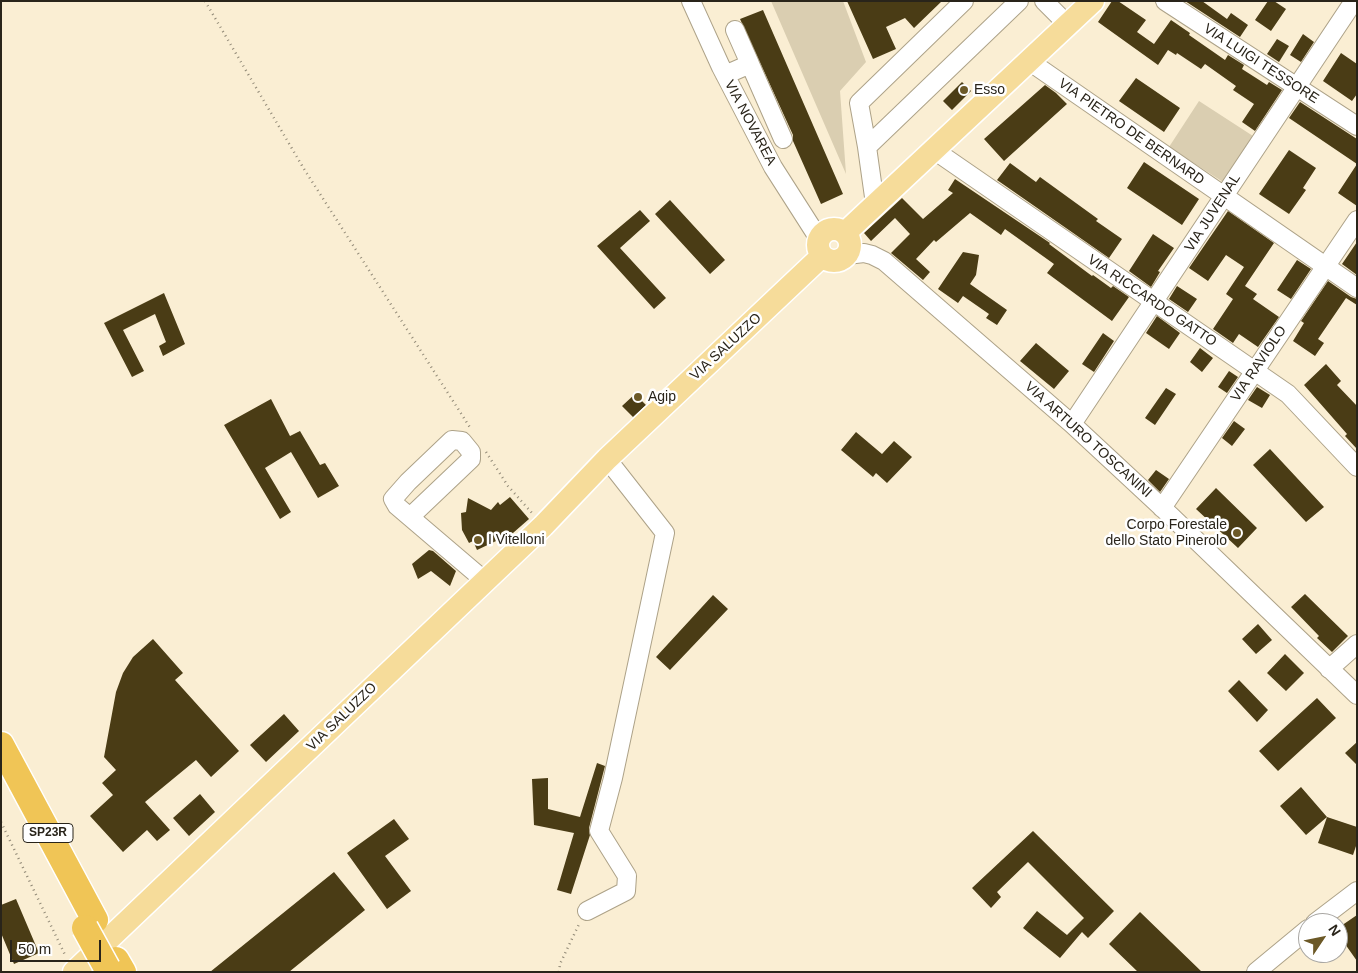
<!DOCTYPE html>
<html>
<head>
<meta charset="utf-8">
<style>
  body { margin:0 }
  #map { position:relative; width:1358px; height:973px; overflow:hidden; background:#faeed3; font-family:Arial,sans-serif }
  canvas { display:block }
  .frame { position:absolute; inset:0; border:2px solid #29241a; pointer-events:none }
  .north { position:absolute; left:1298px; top:913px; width:50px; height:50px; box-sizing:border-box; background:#fff; border:1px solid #a9a7a3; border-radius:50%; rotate:56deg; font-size:14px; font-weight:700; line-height:20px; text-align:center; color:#29241a }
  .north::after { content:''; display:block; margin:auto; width:18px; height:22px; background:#6c5927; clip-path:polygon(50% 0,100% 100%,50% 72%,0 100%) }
  .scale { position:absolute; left:10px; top:940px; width:91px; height:22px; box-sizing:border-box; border:2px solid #29241a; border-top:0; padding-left:6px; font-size:15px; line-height:18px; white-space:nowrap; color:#29241a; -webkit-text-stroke:4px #fff; paint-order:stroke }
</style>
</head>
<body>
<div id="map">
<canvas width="1358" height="973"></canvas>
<div class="frame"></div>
<div class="north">N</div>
<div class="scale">50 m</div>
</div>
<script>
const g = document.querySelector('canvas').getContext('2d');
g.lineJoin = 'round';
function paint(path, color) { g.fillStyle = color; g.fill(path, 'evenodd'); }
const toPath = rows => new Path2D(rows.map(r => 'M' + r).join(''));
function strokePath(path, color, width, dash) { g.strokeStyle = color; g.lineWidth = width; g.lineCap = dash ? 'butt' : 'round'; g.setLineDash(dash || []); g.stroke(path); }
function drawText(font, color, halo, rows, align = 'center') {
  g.font = font + ' Arial,sans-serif'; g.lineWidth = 5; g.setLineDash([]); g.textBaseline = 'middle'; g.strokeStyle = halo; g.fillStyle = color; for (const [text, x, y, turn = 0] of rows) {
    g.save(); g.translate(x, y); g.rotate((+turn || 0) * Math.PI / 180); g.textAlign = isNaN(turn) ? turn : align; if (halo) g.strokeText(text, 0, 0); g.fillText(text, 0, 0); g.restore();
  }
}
paint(toPath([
  [771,1,843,1,866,62,840,91,846,174],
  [1199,101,1253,136,1223,182,1169,147]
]), '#daceb1');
paint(toPath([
  [847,1,942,1,914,28,905,18,886,27,896,49,873,59],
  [1112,1,1118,1,1146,20,1137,32,1154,44,1171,20,1190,33,1189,35,1225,60,1228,55,1244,65,1242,69,1267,85,1269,82,1282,90,1255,131,1242,122,1254,104,1233,90,1236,86,1205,64,1201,69,1177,53,1176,55,1168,50,1158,65,1098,22],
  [1185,1,1202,1,1227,19,1231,13,1248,25,1240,37],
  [1268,1,1274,1,1286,9,1271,31,1255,20],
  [763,10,843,194,821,204,793,141,793,135,740,19],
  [1303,34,1314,42,1301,62,1290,55],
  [1277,39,1289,46,1279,62,1267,54],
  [1341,53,1357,64,1357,94,1352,101,1323,81],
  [1136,78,1180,108,1164,132,1119,101],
  [962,82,971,91,952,110,943,101],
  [1045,85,1056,93,1067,104,1004,161,984,139],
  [1300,102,1357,139,1357,206,1338,193,1357,164,1289,118],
  [1289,150,1316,168,1303,188,1306,190,1289,214,1259,194],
  [1144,162,1199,199,1182,225,1127,188],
  [1010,163,1036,182,1040,177,1098,219,1096,221,1122,239,1109,258,997,180],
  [955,179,1050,243,1049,244,1092,276,1093,275,1111,288,1113,286,1129,297,1112,321,1047,273,1054,264,1005,229,1001,235,970,213,936,242,934,240,916,259,930,272,923,280,891,253,910,234,895,218,871,241,864,233,902,198,923,219,953,193,948,190],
  [670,200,725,260,710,274,655,214],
  [640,210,650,221,620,248,666,298,654,309,597,246],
  [1228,211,1274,243,1245,286,1257,294,1253,299,1279,317,1258,347,1239,334,1233,343,1213,329,1233,299,1226,294,1244,267,1226,255,1208,281,1189,268],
  [1153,234,1174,248,1158,271,1160,272,1151,287,1129,271],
  [1357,242,1357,275,1342,264],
  [963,252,979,255,976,275,970,284,1007,310,997,325,986,318,989,314,963,296,958,303,938,289],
  [1297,260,1311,269,1291,299,1277,290],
  [1328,281,1351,297,1357,299,1357,305,1346,298,1318,339,1324,343,1315,356,1293,341,1304,323,1301,321],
  [1177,286,1197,299,1188,312,1169,299],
  [164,293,185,344,163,356,159,346,166,342,155,314,123,330,144,371,132,377,104,323],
  [1157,316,1180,333,1169,349,1146,333],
  [1103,333,1114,341,1094,372,1082,364],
  [1036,343,1069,371,1054,389,1020,361],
  [1200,348,1213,358,1202,372,1190,362],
  [1326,364,1341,381,1337,385,1357,406,1357,449,1345,436,1347,434,1304,385],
  [1229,371,1238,377,1227,393,1218,387],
  [1257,387,1270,395,1262,408,1248,400],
  [1166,388,1176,394,1155,425,1145,418],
  [635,394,646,405,633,417,622,406],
  [271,399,290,436,300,431,320,465,325,463,339,486,318,498,291,452,265,468,291,512,280,519,224,425],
  [1234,421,1245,429,1232,446,1222,438],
  [856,432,882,454,894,441,912,457,887,483,876,473,873,477,841,450],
  [1270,449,1324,507,1306,522,1253,465],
  [1156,470,1169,479,1160,492,1148,480],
  [1216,488,1257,528,1238,548,1196,509],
  [510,497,529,519,513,533,477,550,473,541,469,543,462,530,461,513,466,512,468,498,491,510,498,502,500,505],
  [429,550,433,551,456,571,450,586,431,571,418,579,412,564],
  [1305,594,1348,636,1332,652,1317,638,1319,636,1291,607],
  [713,595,728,609,670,670,656,657],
  [1258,624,1272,640,1256,654,1242,639],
  [153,639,183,673,175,680,239,751,211,777,196,760,145,802,170,830,157,841,147,830,123,852,90,816,113,795,102,783,116,770,104,757,116,692,123,673,133,657],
  [1285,654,1304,673,1286,691,1267,673],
  [1239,680,1268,710,1257,722,1228,691],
  [1317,698,1336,718,1278,771,1259,751],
  [284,714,299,731,266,762,250,745],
  [1357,742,1357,765,1345,753],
  [597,763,605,766,589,828,590,835,571,894,557,890,574,833,534,825,532,779,548,778,548,809,580,817],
  [1301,787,1327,817,1306,835,1280,806],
  [200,794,215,812,189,836,173,818],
  [1327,817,1357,827,1357,843,1353,855,1318,843],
  [394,819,409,839,385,856,411,891,387,909,347,853],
  [1033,831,1114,911,1088,938,1082,932,1060,958,1023,928,1037,911,1067,935,1084,918,1028,862,997,892,1001,897,991,908,972,888],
  [334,872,365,910,289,972,210,972],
  [16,899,39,953,14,964,1,933,1,905],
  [1140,912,1202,972,1138,972,1109,944],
  [1357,915,1357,961,1338,934,1338,928]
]), '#4a3c15');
const minor = toPath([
  [691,1,721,67,773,167,819,239],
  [1044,1,1068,25],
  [1165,1,1357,126],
  [1029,61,1357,288],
  [750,64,783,139],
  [725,75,750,64,735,30],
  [867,147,1019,1],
  [934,150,1288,394,1357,467],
  [875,204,867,147,859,103,964,1],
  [847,255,864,253,872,255,884,261,1072,424,1171,516,1357,695],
  [1072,424,1354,1],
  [1162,508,1357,220],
  [410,517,471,459,471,452,462,441,452,440,408,482,393,499,397,506,485,581],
  [1329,669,1357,644],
  [587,911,626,891,627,876,599,831,613,778,665,533,607,459],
  [1315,923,1357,891],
  [1256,972,1308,929]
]);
const major = toPath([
  '818 245a16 16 0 1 1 32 0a16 16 0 1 1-32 0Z',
  [845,233,1093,1],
  [74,972,543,526,607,459,822,256]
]);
const highway = toPath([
  [1,745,95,920],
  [116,960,123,972]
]);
strokePath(minor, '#ada288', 20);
strokePath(major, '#fff', 25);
strokePath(highway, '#fff', 29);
strokePath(toPath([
  [205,1,304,169,471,429],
  [486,452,508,486,532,513],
  [1,822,66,957],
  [559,972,560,964,580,922]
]), '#938b78', 2.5, [1, 4]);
strokePath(minor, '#fff', 18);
strokePath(major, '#f6dc9a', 22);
strokePath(highway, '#f0c556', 26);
const highwayBridge = toPath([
  [85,928,107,968]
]);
strokePath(highwayBridge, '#fff', 29, []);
strokePath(highwayBridge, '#f0c556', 26);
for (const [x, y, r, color] of [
  [964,90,5,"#6c5927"],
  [638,397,5,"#6c5927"],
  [1237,533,5,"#6c5927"],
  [478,540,5,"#6c5927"]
]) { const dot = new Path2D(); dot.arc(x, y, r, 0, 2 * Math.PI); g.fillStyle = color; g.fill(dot); strokePath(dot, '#fff', 2); }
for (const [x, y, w] of [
  [48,833,50]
]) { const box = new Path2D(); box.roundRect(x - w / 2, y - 9.5, w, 19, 4); g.fillStyle = '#fff'; g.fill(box); strokePath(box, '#29241a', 1); }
drawText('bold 12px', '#29241a', null, [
  ["SP23R",48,833]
]);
drawText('14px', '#29241a', '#fff', [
  ["VIA LUIGI TESSORE",1261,64,33],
  ["VIA NOVAREA",750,123,62],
  ["VIA PIETRO DE BERNARD",1131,132,35],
  ["VIA JUVENAL",1213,213,-57],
  ["VIA RICCARDO GATTO",1152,301,34],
  ["VIA SALUZZO",726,347,-43],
  ["VIA RAVIOLO",1259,364,-56],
  ["VIA ARTURO TOSCANINI",1088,440,42],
  ["VIA SALUZZO",342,717,-44]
]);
drawText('14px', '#29241a', '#fff', [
  ["Esso",974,90],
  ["Agip",648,397],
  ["Corpo Forestale",1227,525,"right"],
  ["dello Stato Pinerolo",1227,541,"right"],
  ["I Vitelloni",488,540]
], 'left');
</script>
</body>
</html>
